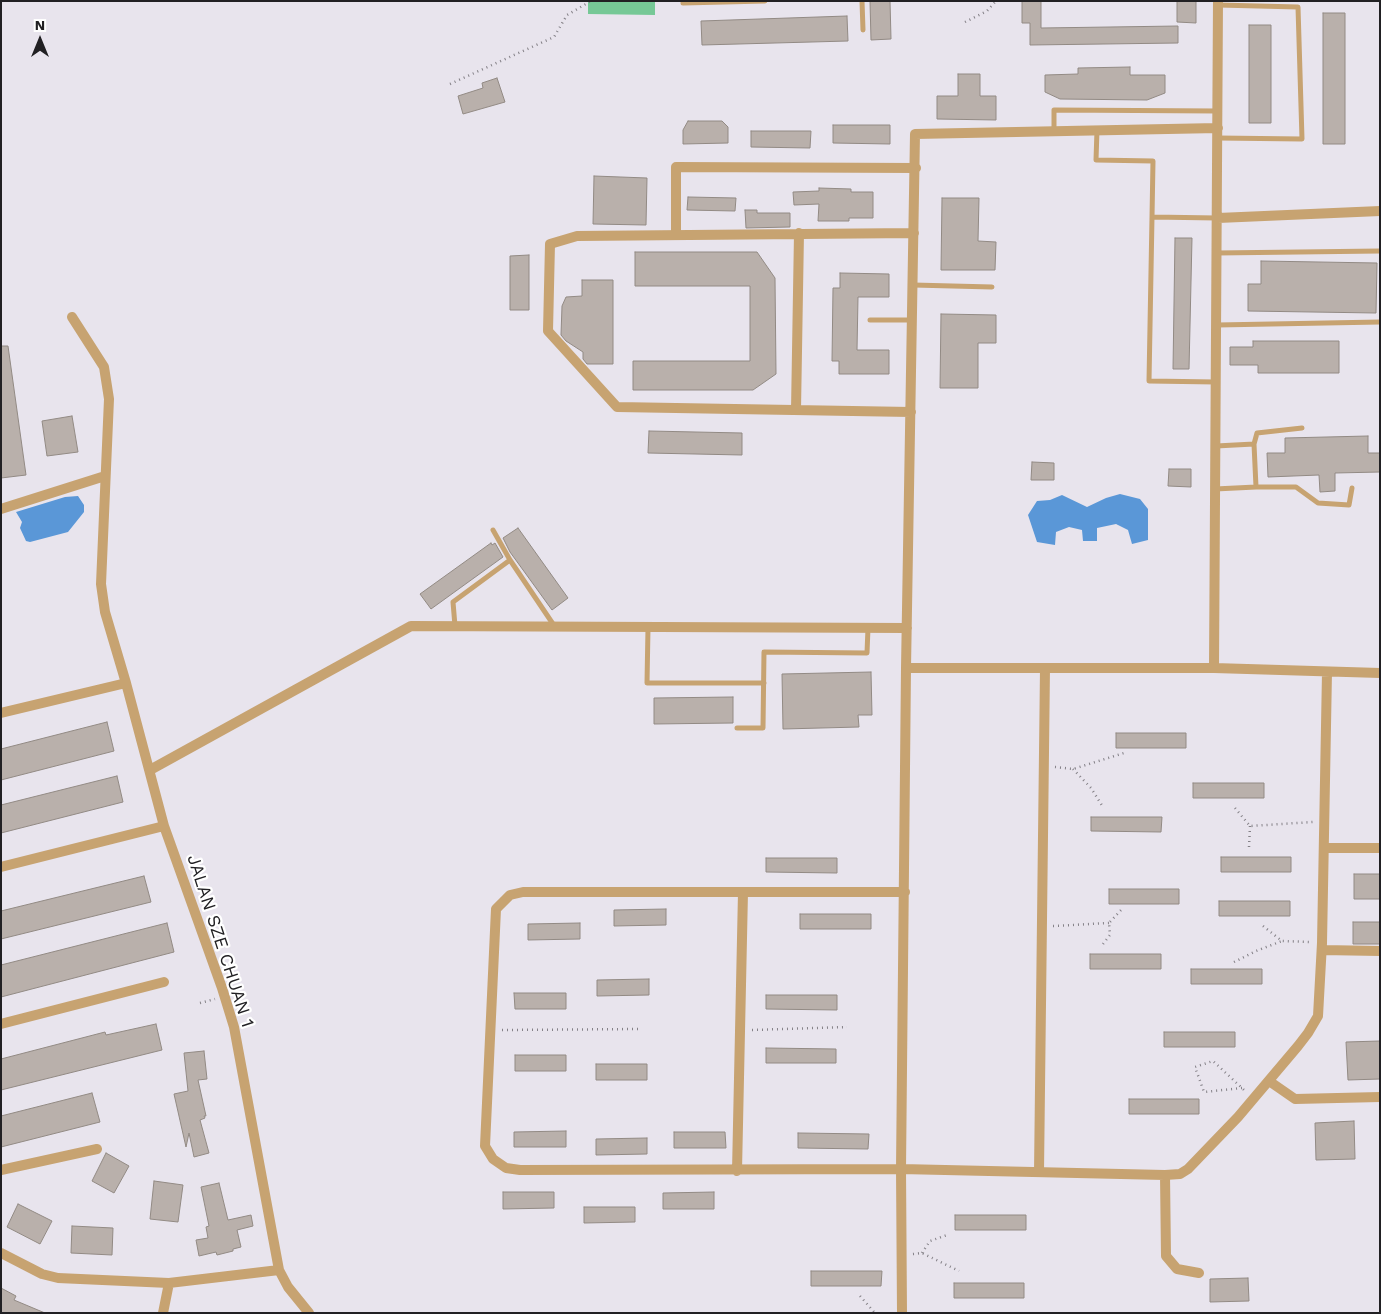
<!DOCTYPE html>
<html>
<head>
<meta charset="utf-8">
<style>
  body { margin:0 }
  #map { position:relative; width:1381px; height:1314px; overflow:hidden; background:#e8e4ed; font-family:"Work Sans",sans-serif }
  canvas { display:block }
  .frame { position:absolute; inset:0; border:2px solid #212023; pointer-events:none }
  .north { position:absolute; left:15px; top:15px; width:50px; height:50px; -webkit-text-stroke:4px #fff; paint-order:stroke; rotate:0deg; font-size:14px; font-weight:700; line-height:20px; text-align:center; color:#212023 }
  .north::after { content:''; display:block; margin:auto; width:18px; height:22px; background:#212023; clip-path:polygon(50% 0,100% 100%,50% 72%,0 100%) }
</style>
</head>
<body>
<div id="map">
<canvas width="1381" height="1314"></canvas>
<div class="frame"></div>
<div class="north">N</div>
</div>
<script>
const g = document.querySelector('canvas').getContext('2d');
g.lineJoin = 'round';
function paint(path, color) { g.fillStyle = color; g.fill(path, 'evenodd'); }
const toPath = rows => new Path2D(rows.map(r => 'M' + r).join(''));
function strokePath(path, color, width, dash) { g.strokeStyle = color; g.lineWidth = width; g.lineCap = dash ? 'butt' : 'round'; g.setLineDash(dash || []); g.stroke(path); }
function drawText(font, color, halo, rows, align = 'center') {
  g.font = font + ' "Work Sans",sans-serif'; g.lineWidth = 4.5; g.setLineDash([]); g.textBaseline = 'middle'; g.strokeStyle = halo; g.fillStyle = color; for (const [text, x, y, turn = 0] of rows) {
    g.save(); g.translate(x, y); g.rotate((+turn || 0) * Math.PI / 180); g.textAlign = isNaN(turn) ? turn : align; if (halo) g.strokeText(text, 0, 0); g.fillText(text, 0, 0); g.restore();
  }
}
paint(toPath([
  [588,1,655,1,655,15,588,14]
]), '#76c896');
paint(toPath([
  [1120,494,1140,499,1148,509,1148,540,1132,544,1128,530,1116,524,1097,528,1097,541,1083,541,1082,530,1069,527,1056,532,1055,545,1037,542,1028,515,1037,501,1050,500,1062,495,1087,507,1106,498],
  [78,496,84,505,84,512,68,532,30,542,26,541,20,528,22,522,16,512,65,497]
]), '#5a97d7');
const building = toPath([
  [870,1,890,1,891,39,871,40,870,1],
  [1022,1,1041,1,1041,28,1178,26,1178,43,1030,45,1030,23,1022,23,1022,1],
  [1177,1,1196,1,1196,23,1177,22,1177,1],
  [1323,13,1345,13,1345,144,1323,144,1323,13],
  [847,16,848,41,702,45,701,21,847,16],
  [1249,25,1271,25,1271,123,1249,123,1249,25],
  [1130,67,1130,75,1165,75,1165,93,1147,100,1060,99,1045,92,1045,75,1078,74,1078,68,1130,67],
  [958,74,980,74,980,96,996,96,996,120,937,119,937,96,958,96,958,74],
  [497,78,505,102,463,114,458,96,483,88,482,83,497,78],
  [688,121,722,121,728,127,728,143,683,144,683,130,688,121],
  [833,125,890,125,890,144,833,143,833,125],
  [751,131,811,131,810,148,751,147,751,131],
  [594,176,647,178,646,225,593,224,594,176],
  [819,188,851,189,851,192,873,192,873,218,849,218,849,221,818,221,819,204,794,205,793,192,819,191,819,188],
  [688,197,736,198,735,211,687,210,688,197],
  [942,198,979,198,978,241,996,242,995,270,941,270,942,198],
  [745,210,757,210,757,213,790,213,790,227,746,228,745,210],
  [1175,238,1192,238,1189,369,1173,369,1175,238],
  [635,252,757,252,775,278,776,374,753,390,633,390,633,361,750,361,750,286,635,286,635,252],
  [529,255,529,310,510,310,510,256,529,255],
  [1261,261,1377,263,1376,313,1248,311,1248,284,1261,284,1261,261],
  [840,273,889,274,889,297,858,297,857,350,889,350,889,374,839,374,839,361,832,361,833,288,840,288,840,273],
  [582,280,613,280,613,364,587,364,583,359,583,352,566,341,561,335,562,306,566,297,582,296,582,280],
  [941,314,996,315,996,343,978,343,978,388,940,388,941,314],
  [1253,341,1339,341,1339,373,1258,373,1258,365,1230,365,1230,347,1253,347,1253,341],
  [1,346,8,346,26,475,1,478,1,346],
  [72,416,78,452,47,456,42,421,72,416],
  [649,431,742,433,742,455,648,453,649,431],
  [1368,436,1368,453,1380,453,1380,472,1335,473,1335,491,1320,492,1319,475,1268,477,1267,453,1285,453,1285,438,1368,436],
  [1032,462,1054,463,1054,480,1031,480,1032,462],
  [1169,469,1191,469,1191,487,1168,486,1169,469],
  [518,528,568,598,552,610,510,552,503,538,518,528],
  [491,543,492,545,495,543,503,557,431,609,420,594,491,543],
  [871,672,872,715,858,715,859,727,783,729,782,674,871,672],
  [733,697,733,723,654,724,654,698,733,697],
  [107,722,114,751,1,780,1,749,107,722],
  [1116,733,1186,733,1186,748,1116,748,1116,733],
  [117,776,123,802,1,833,1,805,117,776],
  [1193,783,1264,783,1264,798,1193,798,1193,783],
  [1091,817,1162,817,1161,832,1091,831,1091,817],
  [1221,857,1291,857,1291,872,1221,872,1221,857],
  [766,858,837,858,837,873,766,872,766,858],
  [1354,874,1380,874,1380,899,1354,899,1354,874],
  [144,876,151,902,1,939,1,911,144,876],
  [1109,889,1179,889,1179,904,1109,904,1109,889],
  [1219,901,1290,901,1290,916,1219,916,1219,901],
  [666,909,666,925,614,926,614,910,666,909],
  [800,914,871,914,871,929,800,929,800,914],
  [1353,922,1380,922,1380,944,1353,944,1353,922],
  [167,923,174,952,1,997,1,965,167,923],
  [580,923,580,939,528,940,528,924,580,923],
  [1090,954,1161,954,1161,969,1090,969,1090,954],
  [1191,969,1262,969,1262,984,1191,984,1191,969],
  [649,979,649,995,597,996,597,980,649,979],
  [514,993,566,993,566,1009,515,1009,514,993],
  [766,995,837,995,837,1010,766,1009,766,995],
  [156,1024,162,1050,1,1090,1,1059,105,1032,106,1035,156,1024],
  [1164,1032,1235,1032,1235,1047,1164,1047,1164,1032],
  [1380,1041,1380,1079,1348,1080,1346,1042,1380,1041],
  [766,1048,836,1049,836,1063,766,1063,766,1048],
  [204,1051,207,1079,198,1080,206,1116,204,1116,205,1118,200,1120,209,1153,194,1157,189,1133,186,1147,174,1094,188,1091,184,1053,204,1051],
  [515,1055,566,1055,566,1071,515,1071,515,1055],
  [596,1064,647,1064,647,1080,596,1080,596,1064],
  [92,1093,100,1122,1,1147,1,1116,92,1093],
  [1129,1099,1199,1099,1199,1114,1129,1114,1129,1099],
  [1354,1121,1355,1159,1316,1160,1315,1123,1354,1121],
  [566,1131,566,1147,514,1147,514,1132,566,1131],
  [674,1132,725,1132,726,1148,674,1148,674,1132],
  [798,1133,869,1134,868,1149,798,1148,798,1133],
  [647,1138,647,1154,596,1155,596,1139,647,1138],
  [106,1153,129,1166,114,1193,92,1181,106,1153],
  [154,1181,183,1185,178,1222,150,1219,154,1181],
  [219,1183,228,1220,251,1215,253,1226,237,1230,241,1247,233,1249,233,1251,217,1255,216,1252,199,1256,196,1240,208,1238,206,1227,209,1226,201,1187,219,1183],
  [503,1192,554,1192,554,1208,503,1209,503,1192],
  [714,1192,714,1209,663,1209,663,1193,714,1192],
  [18,1204,52,1221,40,1244,7,1227,18,1204],
  [584,1207,635,1207,635,1222,584,1223,584,1207],
  [955,1215,1026,1215,1026,1230,955,1230,955,1215],
  [72,1226,113,1228,112,1255,71,1253,72,1226],
  [811,1271,882,1271,881,1286,811,1286,811,1271],
  [1248,1278,1249,1301,1210,1302,1210,1279,1248,1278],
  [954,1283,1024,1283,1024,1298,954,1298,954,1283],
  [1,1288,16,1296,14,1300,45,1313,1,1313,1,1288]
]);
paint(building, '#b9b0ab');
strokePath(building, '#928a84', 1);
strokePath(toPath([
  [965,22,987,11,996,1],
  [450,84,554,37,567,15,591,1],
  [1055,767,1073,769,1124,753],
  [1073,769,1091,788,1103,807],
  [1235,808,1250,826,1313,822],
  [1249,847,1250,826],
  [1053,926,1109,923],
  [1263,926,1282,941,1311,942],
  [1103,944,1110,935,1109,923,1122,909],
  [1234,962,1256,951,1282,941],
  [200,1003,215,999],
  [502,1030,640,1029],
  [752,1030,847,1027],
  [1242,1088,1204,1092,1195,1067,1213,1061,1242,1088,1245,1091],
  [922,1253,930,1241,947,1235],
  [913,1254,922,1253,959,1271],
  [860,1296,875,1313]
]), '#848187', 2.5, [1, 4]);
strokePath(toPath([
  [683,1,683,3,765,1],
  [862,1,863,30],
  [1097,130,1096,160,1153,161,1152,217],
  [1054,131,1054,110,1217,111],
  [1218,138,1302,139,1298,7,1218,5],
  [1217,253,1380,251],
  [913,285,992,287],
  [870,320,912,320],
  [1217,325,1380,322],
  [1216,382,1149,381,1152,217,1217,218],
  [1254,444,1257,433,1302,428],
  [1256,487,1296,487,1318,503,1349,505,1352,488],
  [1215,489,1256,487,1254,444,1216,446],
  [493,530,510,560],
  [455,626,453,602,510,560,555,627],
  [648,628,647,683,764,683],
  [737,728,763,728,764,652,867,653,868,628]
]), '#c7a371', 5);
strokePath(toPath([
  [1218,218,1380,211],
  [676,235,676,167,916,168],
  [72,317,104,367,109,399,101,584,105,612,126,683,164,826],
  [796,410,799,233],
  [911,412,617,407,548,331,550,244,577,236,914,233],
  [1,509,105,476],
  [906,668,1214,668,1380,673],
  [1214,668,1218,1],
  [1,713,126,683],
  [150,770,411,626,907,628],
  [1324,848,1380,848],
  [1,867,164,826,222,988,234,1027,279,1270,288,1287,309,1313],
  [905,892,523,892,510,895,496,909,485,1146,493,1159,506,1168,520,1170,901,1169,1165,1175,1180,1174,1188,1169,1238,1117,1298,1046,1308,1033,1318,1016,1322,943,1327,672],
  [1322,950,1380,951],
  [1,1024,164,982],
  [1269,1081,1295,1099,1380,1097],
  [1,1170,97,1149],
  [737,1171,743,892],
  [1039,1172,1045,668],
  [1165,1175,1166,1256,1177,1269,1199,1273],
  [1,1253,42,1274,58,1278,169,1283,279,1270],
  [163,1313,169,1283],
  [902,1313,901,1169,906,668,915,134,1218,128]
]), '#c7a371', 10);
drawText('18px', '#212023', '#fff', [
  ["JALAN SZE CHUAN 1",220,941,72]
]);
</script>
</body>
</html>
